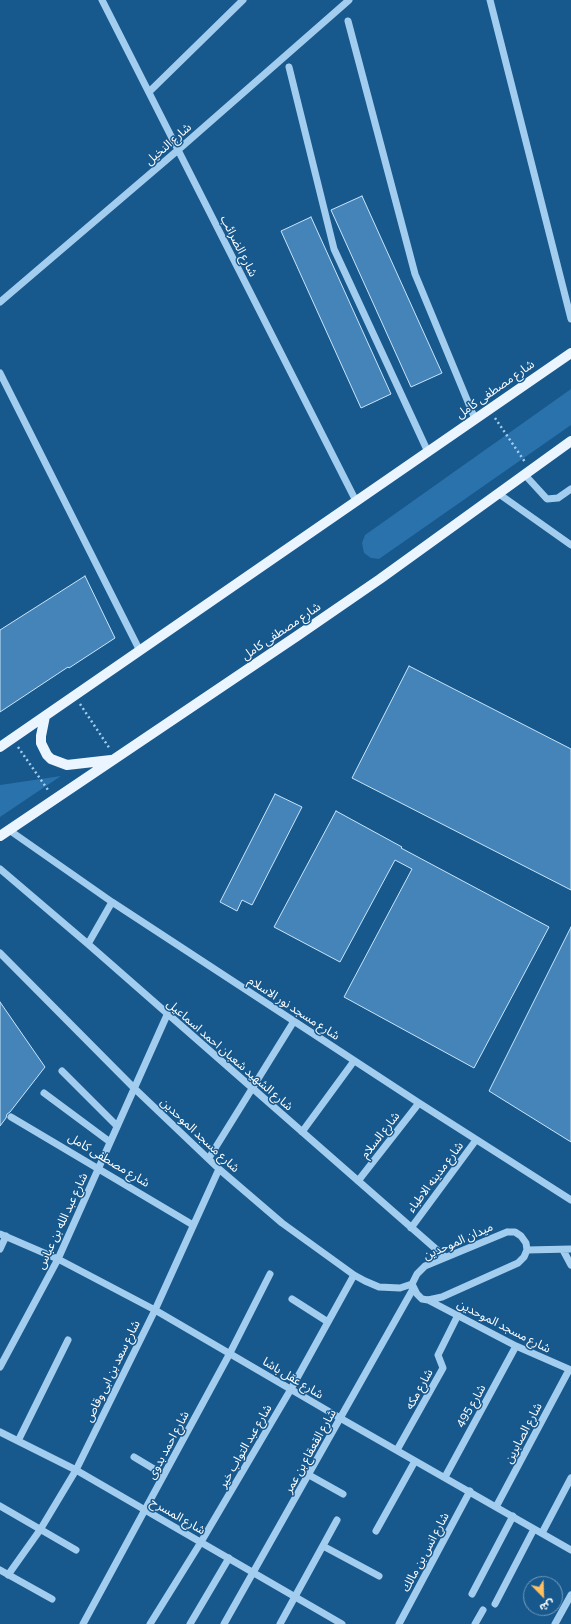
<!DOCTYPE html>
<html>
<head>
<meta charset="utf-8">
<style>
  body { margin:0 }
  #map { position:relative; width:571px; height:1624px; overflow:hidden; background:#17588d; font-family:Commissioner,"Noto Sans Arabic",sans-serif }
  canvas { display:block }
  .north { position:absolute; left:523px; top:1576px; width:40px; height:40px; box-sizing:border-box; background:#17588d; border:1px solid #749bbb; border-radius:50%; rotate:157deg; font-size:11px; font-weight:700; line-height:16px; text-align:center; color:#fff }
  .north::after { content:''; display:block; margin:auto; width:14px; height:18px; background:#ffc060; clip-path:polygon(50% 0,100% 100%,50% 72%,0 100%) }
</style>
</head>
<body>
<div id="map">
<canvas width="571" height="1624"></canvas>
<div class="north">ش</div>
</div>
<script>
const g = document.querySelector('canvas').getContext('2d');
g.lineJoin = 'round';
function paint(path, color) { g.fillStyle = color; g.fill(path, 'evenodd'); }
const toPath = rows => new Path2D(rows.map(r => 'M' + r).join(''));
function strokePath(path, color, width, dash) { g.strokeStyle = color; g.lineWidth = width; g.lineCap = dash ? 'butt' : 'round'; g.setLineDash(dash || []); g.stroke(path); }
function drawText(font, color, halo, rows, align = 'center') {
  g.font = font + ' Commissioner,"Noto Sans Arabic",sans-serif'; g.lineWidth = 3; g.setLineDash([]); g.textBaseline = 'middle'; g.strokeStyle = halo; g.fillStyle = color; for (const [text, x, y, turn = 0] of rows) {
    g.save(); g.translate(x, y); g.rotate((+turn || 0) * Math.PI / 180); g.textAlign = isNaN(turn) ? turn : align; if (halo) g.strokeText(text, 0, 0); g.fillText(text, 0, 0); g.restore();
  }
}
paint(toPath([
  [571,389,571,425,379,559,371,558,364,553,362,543,365,535],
  [61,776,0,817,0,785]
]), '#2a72ac');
const building = toPath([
  [362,196,442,373,411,387,331,210,362,196],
  [311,217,391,394,361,408,281,231,311,217],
  [85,576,115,638,69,668,68,667,0,712,0,630,85,576],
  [409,666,571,749,571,890,352,778,409,666],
  [275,794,302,807,252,905,242,900,237,911,220,902,275,794],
  [336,811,402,847,401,848,549,927,474,1068,344,997,412,869,395,860,340,962,274,927,336,811],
  [571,927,571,1142,489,1091,571,927],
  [0,1002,45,1067,10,1112,7,1114,6,1118,0,1126,0,1002]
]);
paint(building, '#4484b8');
strokePath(building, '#c9e5fb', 1);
strokePath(toPath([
  [495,418,525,462],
  [80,704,110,749],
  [18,747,48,790]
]), '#a3cdef', 2.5, [2, 3]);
strokePath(toPath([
  [102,0,356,501],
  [490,0,571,319],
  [348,21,415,274,475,419],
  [289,67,334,249,428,452],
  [149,92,243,0],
  [0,302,178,150,349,0],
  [0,373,140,651],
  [525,475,547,499,558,498,571,489],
  [499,494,571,545],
  [9,830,112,902,419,1103,571,1200],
  [0,869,88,944,445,1257],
  [88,944,112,902],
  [0,953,134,1088,219,1169,282,1223,354,1275,365,1281,379,1287,400,1288,412,1284],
  [62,1071,117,1126],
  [44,1093,110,1142],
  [11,1117,193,1225],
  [302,1132,354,1061],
  [209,1158,294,1021],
  [358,1181,419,1103],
  [411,1228,476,1140],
  [507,1232,515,1232,521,1236,526,1243,527,1250,524,1257,518,1263,442,1297,428,1300,422,1299,417,1294,412,1284,417,1274,425,1266,507,1232],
  [0,1234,58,1259,155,1310,340,1418,571,1550],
  [0,1249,6,1236],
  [527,1250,571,1249],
  [563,1250,571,1265],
  [292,1299,328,1322],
  [428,1300,516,1346,571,1370],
  [0,1367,58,1259,167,1015],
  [0,1432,76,1470,342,1624],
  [18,1441,68,1340],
  [397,1450,443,1368,438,1355,458,1315],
  [134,1457,164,1475],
  [309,1475,343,1494],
  [445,1477,516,1346],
  [0,1506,76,1550],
  [496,1507,569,1370],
  [376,1531,415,1461],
  [542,1533,571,1478],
  [323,1546,379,1576],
  [0,1570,52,1599],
  [8,1575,40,1530,76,1470,155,1310,219,1169],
  [472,1594,513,1516],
  [495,1604,534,1529],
  [83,1624,230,1353,270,1274],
  [150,1624,201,1542,291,1389,354,1275],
  [190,1624,229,1558],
  [224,1624,413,1289],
  [280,1624,337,1520],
  [399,1624,470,1491],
  [475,1624,483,1610],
  [555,1624,571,1595]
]), '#a3cdef', 7);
strokePath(toPath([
  [45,716,41,736,41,743,47,755,51,759,67,765,111,760],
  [0,747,571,353],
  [0,836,297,636,380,579,571,441]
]), '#eaf5ff', 10);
drawText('12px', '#fff', '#17588d', [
  ["شارع النخيل",168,144,-41],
  ["شارع الضرائب",239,246,63],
  ["شارع مصطفى كامل",495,389,-35],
  ["شارع مصطفى كامل",281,631,-34],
  ["شارع مسجد نور الاسلام",294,1008,33],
  ["شارع الشهيد شعبان احمد اسماعيل",230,1055,41],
  ["شارع مسجد الموحدين",200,1135,43],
  ["شارع السلام",380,1135,-52],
  ["شارع مصطفى كامل",109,1160,31],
  ["شارع مدينه الاطباء",435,1177,-53],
  ["شارع عبد الله بن عباس",62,1221,-65],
  ["ميدان الموحدين",458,1241,-24],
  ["شارع مسجد الموحدين",504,1326,27],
  ["شارع سعد بن ابى وقاص",112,1371,-64],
  ["شارع عقل باشا",293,1378,31],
  ["شارع مكه",419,1389,-61],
  ["شارع 495",471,1406,-61],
  ["شارع الصابرين",523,1433,-62],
  ["شارع احمد بدوى",168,1445,-62],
  ["شارع عبد التواب خير",245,1446,-60],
  ["شارع القعقاع بن عمر",310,1451,-61],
  ["شارع المسرح",178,1516,30],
  ["شارع انس بن مالك",425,1552,-62]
]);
</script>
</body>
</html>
